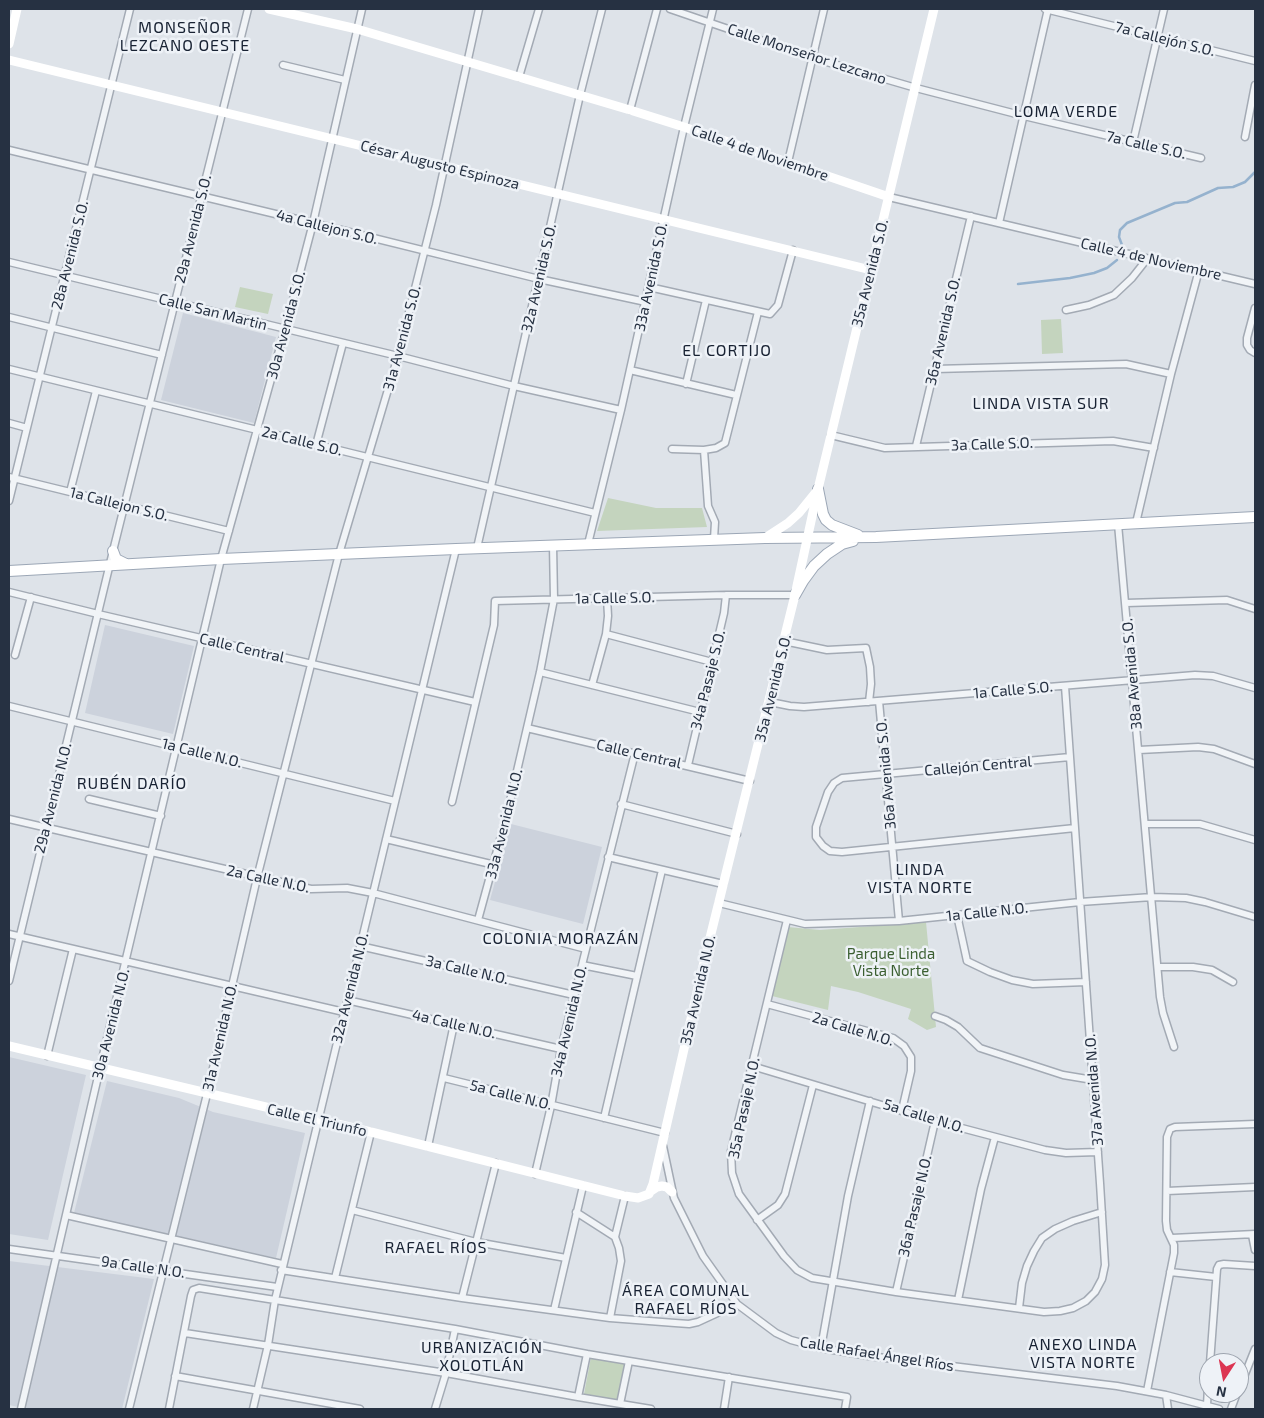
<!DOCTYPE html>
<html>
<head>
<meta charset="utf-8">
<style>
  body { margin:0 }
  #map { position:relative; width:1264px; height:1418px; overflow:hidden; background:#dee3e9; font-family:"Exo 2",sans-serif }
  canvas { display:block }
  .frame { position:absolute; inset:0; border:10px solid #263142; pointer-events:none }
  .north { position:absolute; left:1199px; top:1353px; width:50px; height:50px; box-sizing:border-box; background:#eef2f7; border:1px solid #9ea5af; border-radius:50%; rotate:191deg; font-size:14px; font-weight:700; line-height:20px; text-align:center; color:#263142 }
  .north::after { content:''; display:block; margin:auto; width:18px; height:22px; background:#dc3552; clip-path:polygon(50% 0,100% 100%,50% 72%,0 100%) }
</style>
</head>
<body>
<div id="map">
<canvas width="1264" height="1418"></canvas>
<div class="frame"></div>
<div class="north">N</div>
</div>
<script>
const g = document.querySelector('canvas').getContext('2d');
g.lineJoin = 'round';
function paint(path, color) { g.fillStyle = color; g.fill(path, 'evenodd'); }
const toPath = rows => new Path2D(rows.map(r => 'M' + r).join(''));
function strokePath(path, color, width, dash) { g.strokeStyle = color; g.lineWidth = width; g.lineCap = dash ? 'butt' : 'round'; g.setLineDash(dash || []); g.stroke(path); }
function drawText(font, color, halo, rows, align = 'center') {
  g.font = font + ' "Exo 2",sans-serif'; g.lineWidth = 5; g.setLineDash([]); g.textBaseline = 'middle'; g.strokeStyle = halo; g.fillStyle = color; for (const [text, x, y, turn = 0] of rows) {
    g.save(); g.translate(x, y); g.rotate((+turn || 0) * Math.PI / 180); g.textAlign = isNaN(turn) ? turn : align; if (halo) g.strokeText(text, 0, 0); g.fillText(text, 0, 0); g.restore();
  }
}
paint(toPath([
  [183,313,276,337,254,423,161,400],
  [105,625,194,646,173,734,85,713],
  [511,824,602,847,583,924,490,900],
  [9,1057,86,1075,48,1240,9,1234],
  [107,1081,179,1098,213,1112,305,1133,276,1258,74,1213],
  [9,1261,154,1279,122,1409,27,1409,9,1405]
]), '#ccd2dc');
paint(toPath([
  [240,287,273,294,268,314,235,307],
  [1061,319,1063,353,1042,354,1041,320],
  [608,498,656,508,702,508,707,527,597,531],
  [926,922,936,1027,927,1030,908,1019,911,1009,858,992,831,986,828,1010,772,996,788,927,820,930],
  [591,1357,626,1363,618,1401,584,1394]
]), '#c4d4be');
strokePath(toPath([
  [1122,245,1119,237,1120,230,1127,223,1175,203,1187,202,1218,188,1233,187,1245,182,1255,172],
  [1018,284,1070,278,1094,273,1107,268,1117,260]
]), '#95b2ce', 2.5);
const street = toPath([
  [670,9,813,58,916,88,1024,116,1201,158],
  [1045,9,1255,61],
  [283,65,345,80],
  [519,77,539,9],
  [630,110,657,9],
  [1245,137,1255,85],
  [1133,142,1164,9],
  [9,150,313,223,539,279,646,302],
  [788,162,824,9],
  [889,197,1255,284],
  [999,223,1048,9],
  [9,262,398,356,514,386,621,410],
  [649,287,770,314,778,305,793,250],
  [1255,308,1247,338,1247,345,1250,350,1255,353],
  [1066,310,1089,305,1114,295,1132,278,1147,259],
  [9,317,162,355],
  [9,369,595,513],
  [935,369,1126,364,1171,374],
  [630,370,736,395],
  [686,384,706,300],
  [9,423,27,428],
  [831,435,885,448,1113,441,1154,448],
  [316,445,343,343],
  [916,446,971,216],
  [672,449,704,450,716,448,725,443,758,312],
  [704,450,708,506,715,522,714,539],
  [9,477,229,531],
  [70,492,96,391],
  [9,501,130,9],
  [1136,523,1171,374,1199,270],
  [1118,524,1160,997,1163,1013,1174,1047],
  [588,544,621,410,684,127,713,9],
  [477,548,580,95,602,9],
  [9,592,98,614,475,702],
  [1126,603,1227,600,1255,609],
  [606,634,712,662],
  [784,641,827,650,866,648,870,667,871,684,869,702],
  [15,655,31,597],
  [540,672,700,712],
  [592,685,606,634,608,616,607,598],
  [879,701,899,921],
  [770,702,790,706,804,707,1195,675,1213,676,1255,688],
  [9,706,395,801],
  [527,728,750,781],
  [1139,750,1198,747,1214,749,1255,764],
  [1070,757,842,778,834,783,828,792,816,827,816,837,823,846,830,851,842,852,1075,828],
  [688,765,724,613,726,595],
  [89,799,161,816],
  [452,802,494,625,495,601,726,595,795,595],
  [621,804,737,834],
  [9,819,311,889,347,888,373,893,586,949],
  [1146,824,1200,824,1255,840],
  [386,839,495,865],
  [608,857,723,884],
  [719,903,805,924,899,921,1080,902,1152,897,1186,898,1205,902,1255,917],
  [957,915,967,961,990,972,1012,980,1033,984,1086,982],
  [478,920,507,814,540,672,554,599,553,545],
  [787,920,731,1151,732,1173,739,1194,784,1256,797,1270,812,1278,896,1292,1044,1312,1060,1311,1073,1308,1086,1301,1095,1292,1102,1279,1105,1265,1100,1183,1065,686],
  [9,934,344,1012],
  [360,946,574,995],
  [582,965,637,976],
  [1158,967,1193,967,1212,970,1233,982],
  [9,981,113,551,248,9],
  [347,1000,561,1049],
  [767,1004,893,1038,904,1046,911,1057,911,1071,902,1110],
  [935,1016,946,1020,958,1027,980,1048,1063,1075,1093,1080],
  [47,1056,73,949],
  [752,1066,935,1121,1045,1150,1066,1153,1098,1152],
  [444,1078,665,1133],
  [604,1118,662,870],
  [428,1146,454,1024],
  [663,1146,674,1198,703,1256,737,1304,776,1333,791,1340,821,1348,869,1356,1117,1386,1166,1395,1219,1409],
  [535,1174,551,1106,561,1049,635,753],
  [1167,1191,1255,1187],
  [352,1210,476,1242,566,1258],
  [576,1212,615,1237,619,1248,621,1261,610,1318],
  [66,1215,282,1264],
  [757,1220,778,1205,785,1194,813,1085],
  [1252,1235,1255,1250],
  [615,1237,625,1196],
  [1172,1238,1255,1234],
  [9,1249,277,1287],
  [281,1270,462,1298,610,1318,675,1323,689,1324,698,1322,737,1304],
  [1170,1272,1216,1277],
  [335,1278,371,1132],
  [896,1292,935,1121],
  [462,1298,496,1163],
  [958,1300,981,1189,995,1137],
  [1019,1308,1022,1283,1027,1266,1034,1251,1042,1238,1055,1229,1073,1221,1102,1212],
  [554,1310,583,1186],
  [185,1333,446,1373,578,1397,587,1354,455,1329],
  [821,1348,848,1196,870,1101],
  [587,1354,847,1397,845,1409],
  [1210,1363,1217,1269,1219,1265,1224,1264,1255,1266],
  [175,1376,360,1409],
  [1239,1389,1255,1349],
  [1147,1391,1174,1253,1174,1245,1167,1230,1166,1221,1167,1137,1170,1129,1175,1127,1255,1124],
  [1166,1395,1168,1409],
  [578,1397,651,1409],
  [620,1404,629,1361],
  [1207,1405,1209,1370],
  [21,1409,100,1068,221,559,290,311,313,223,362,9],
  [129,1409,207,1094,257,878,339,554,398,356,436,205,479,9],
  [169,1409,191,1296,193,1290,199,1288,275,1300,456,549],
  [253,1409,268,1345,275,1300,455,1329,446,1373,435,1409],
  [724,1409,729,1377],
  [1231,1409,1237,1393]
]);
const primary = toPath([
  [818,489,823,514,826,520,832,525,858,535],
  [113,551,116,559,126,564],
  [9,571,221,559,456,549,765,538,876,537,1255,517],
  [795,595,803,581,814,566,827,554,842,544,853,541]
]);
strokePath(street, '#a3aab4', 9);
strokePath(primary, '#9ca7b6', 12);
strokePath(street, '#f1f4f7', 6);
strokePath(toPath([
  [269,9,357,29,630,110,684,127,889,197],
  [9,44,17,9],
  [9,60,871,270],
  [765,538,788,523,799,513,816,492],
  [9,1046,371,1132,625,1196,638,1198,649,1194,653,1184,704,962,795,595,818,489,934,9],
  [651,1191,657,1187,662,1186,667,1187,672,1192]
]), '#fff', 9);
strokePath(primary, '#fff', 10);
drawText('15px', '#263142', '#eef2f7', [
  ["7a Callejón S.O.",1165,39,14],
  ["Calle Monseñor Lezcano",807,54,18],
  ["7a Calle S.O.",1146,145,13],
  ["Calle 4 de Noviembre",760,153,19],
  ["César Augusto Espinoza",440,165,14],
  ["4a Callejon S.O.",327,227,14],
  ["29a Avenida S.O.",193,229,-76],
  ["28a Avenida S.O.",70,255,-76],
  ["Calle 4 de Noviembre",1151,259,13],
  ["35a Avenida S.O.",870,273,-76],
  ["33a Avenida S.O.",651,277,-78],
  ["32a Avenida S.O.",539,278,-77],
  ["Calle San Martin",213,312,14],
  ["30a Avenida S.O.",286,325,-75],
  ["36a Avenida S.O.",943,331,-77],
  ["31a Avenida S.O.",402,338,-75],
  ["2a Calle S.O.",302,441,14],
  ["3a Calle S.O.",992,444,-2],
  ["1a Callejon S.O.",119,504,14],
  ["1a Calle S.O.",615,598,-1],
  ["Calle Central",242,648,13],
  ["38a Avenida S.O.",1132,674,-95],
  ["34a Pasaje S.O.",708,680,-76],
  ["35a Avenida S.O.",773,688,-76],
  ["1a Calle S.O.",1013,690,-5],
  ["1a Calle N.O.",202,753,14],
  ["Calle Central",639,754,13],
  ["Callejón Central",978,766,-5],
  ["36a Avenida S.O.",886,774,-95],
  ["29a Avenida N.O.",53,798,-76],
  ["33a Avenida N.O.",504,824,-76],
  ["2a Calle N.O.",268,879,12],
  ["1a Calle N.O.",987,912,-6],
  ["3a Calle N.O.",467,970,13],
  ["32a Avenida N.O.",350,988,-76],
  ["35a Avenida N.O.",698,990,-77],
  ["34a Avenida N.O.",569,1021,-77],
  ["30a Avenida N.O.",111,1024,-76],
  ["4a Calle N.O.",454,1024,13],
  ["2a Calle N.O.",853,1029,17],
  ["31a Avenida N.O.",220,1037,-77],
  ["37a Avenida N.O.",1094,1090,-94],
  ["5a Calle N.O.",511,1095,14],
  ["35a Pasaje N.O.",744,1108,-78],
  ["5a Calle N.O.",924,1116,17],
  ["Calle El Triunfo",317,1120,13],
  ["36a Pasaje N.O.",915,1206,-77],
  ["9a Calle N.O.",143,1267,8],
  ["Calle Rafael Ángel Ríos",877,1354,9]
]);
drawText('15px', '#3b5f31', '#eef2f7', [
  ["Parque Linda",891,954],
  ["Vista Norte",891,971]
]);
g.letterSpacing = '1px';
drawText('16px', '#182233', '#eef2f7', [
  ["MONSEÑOR",185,28],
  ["LEZCANO OESTE",185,46],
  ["LOMA VERDE",1066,112],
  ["EL CORTIJO",727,351],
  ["LINDA VISTA SUR",1041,404],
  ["RUBÉN DARÍO",132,784],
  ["LINDA",920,870],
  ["VISTA NORTE",920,888],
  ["COLONIA MORAZÁN",561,939],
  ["RAFAEL RÍOS",436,1248],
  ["ÁREA COMUNAL",686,1291],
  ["RAFAEL RÍOS",686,1309],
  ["ANEXO LINDA",1083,1345],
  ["VISTA NORTE",1083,1363],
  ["URBANIZACIÓN",482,1348],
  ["XOLOTLÁN",482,1366]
]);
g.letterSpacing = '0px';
</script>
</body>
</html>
